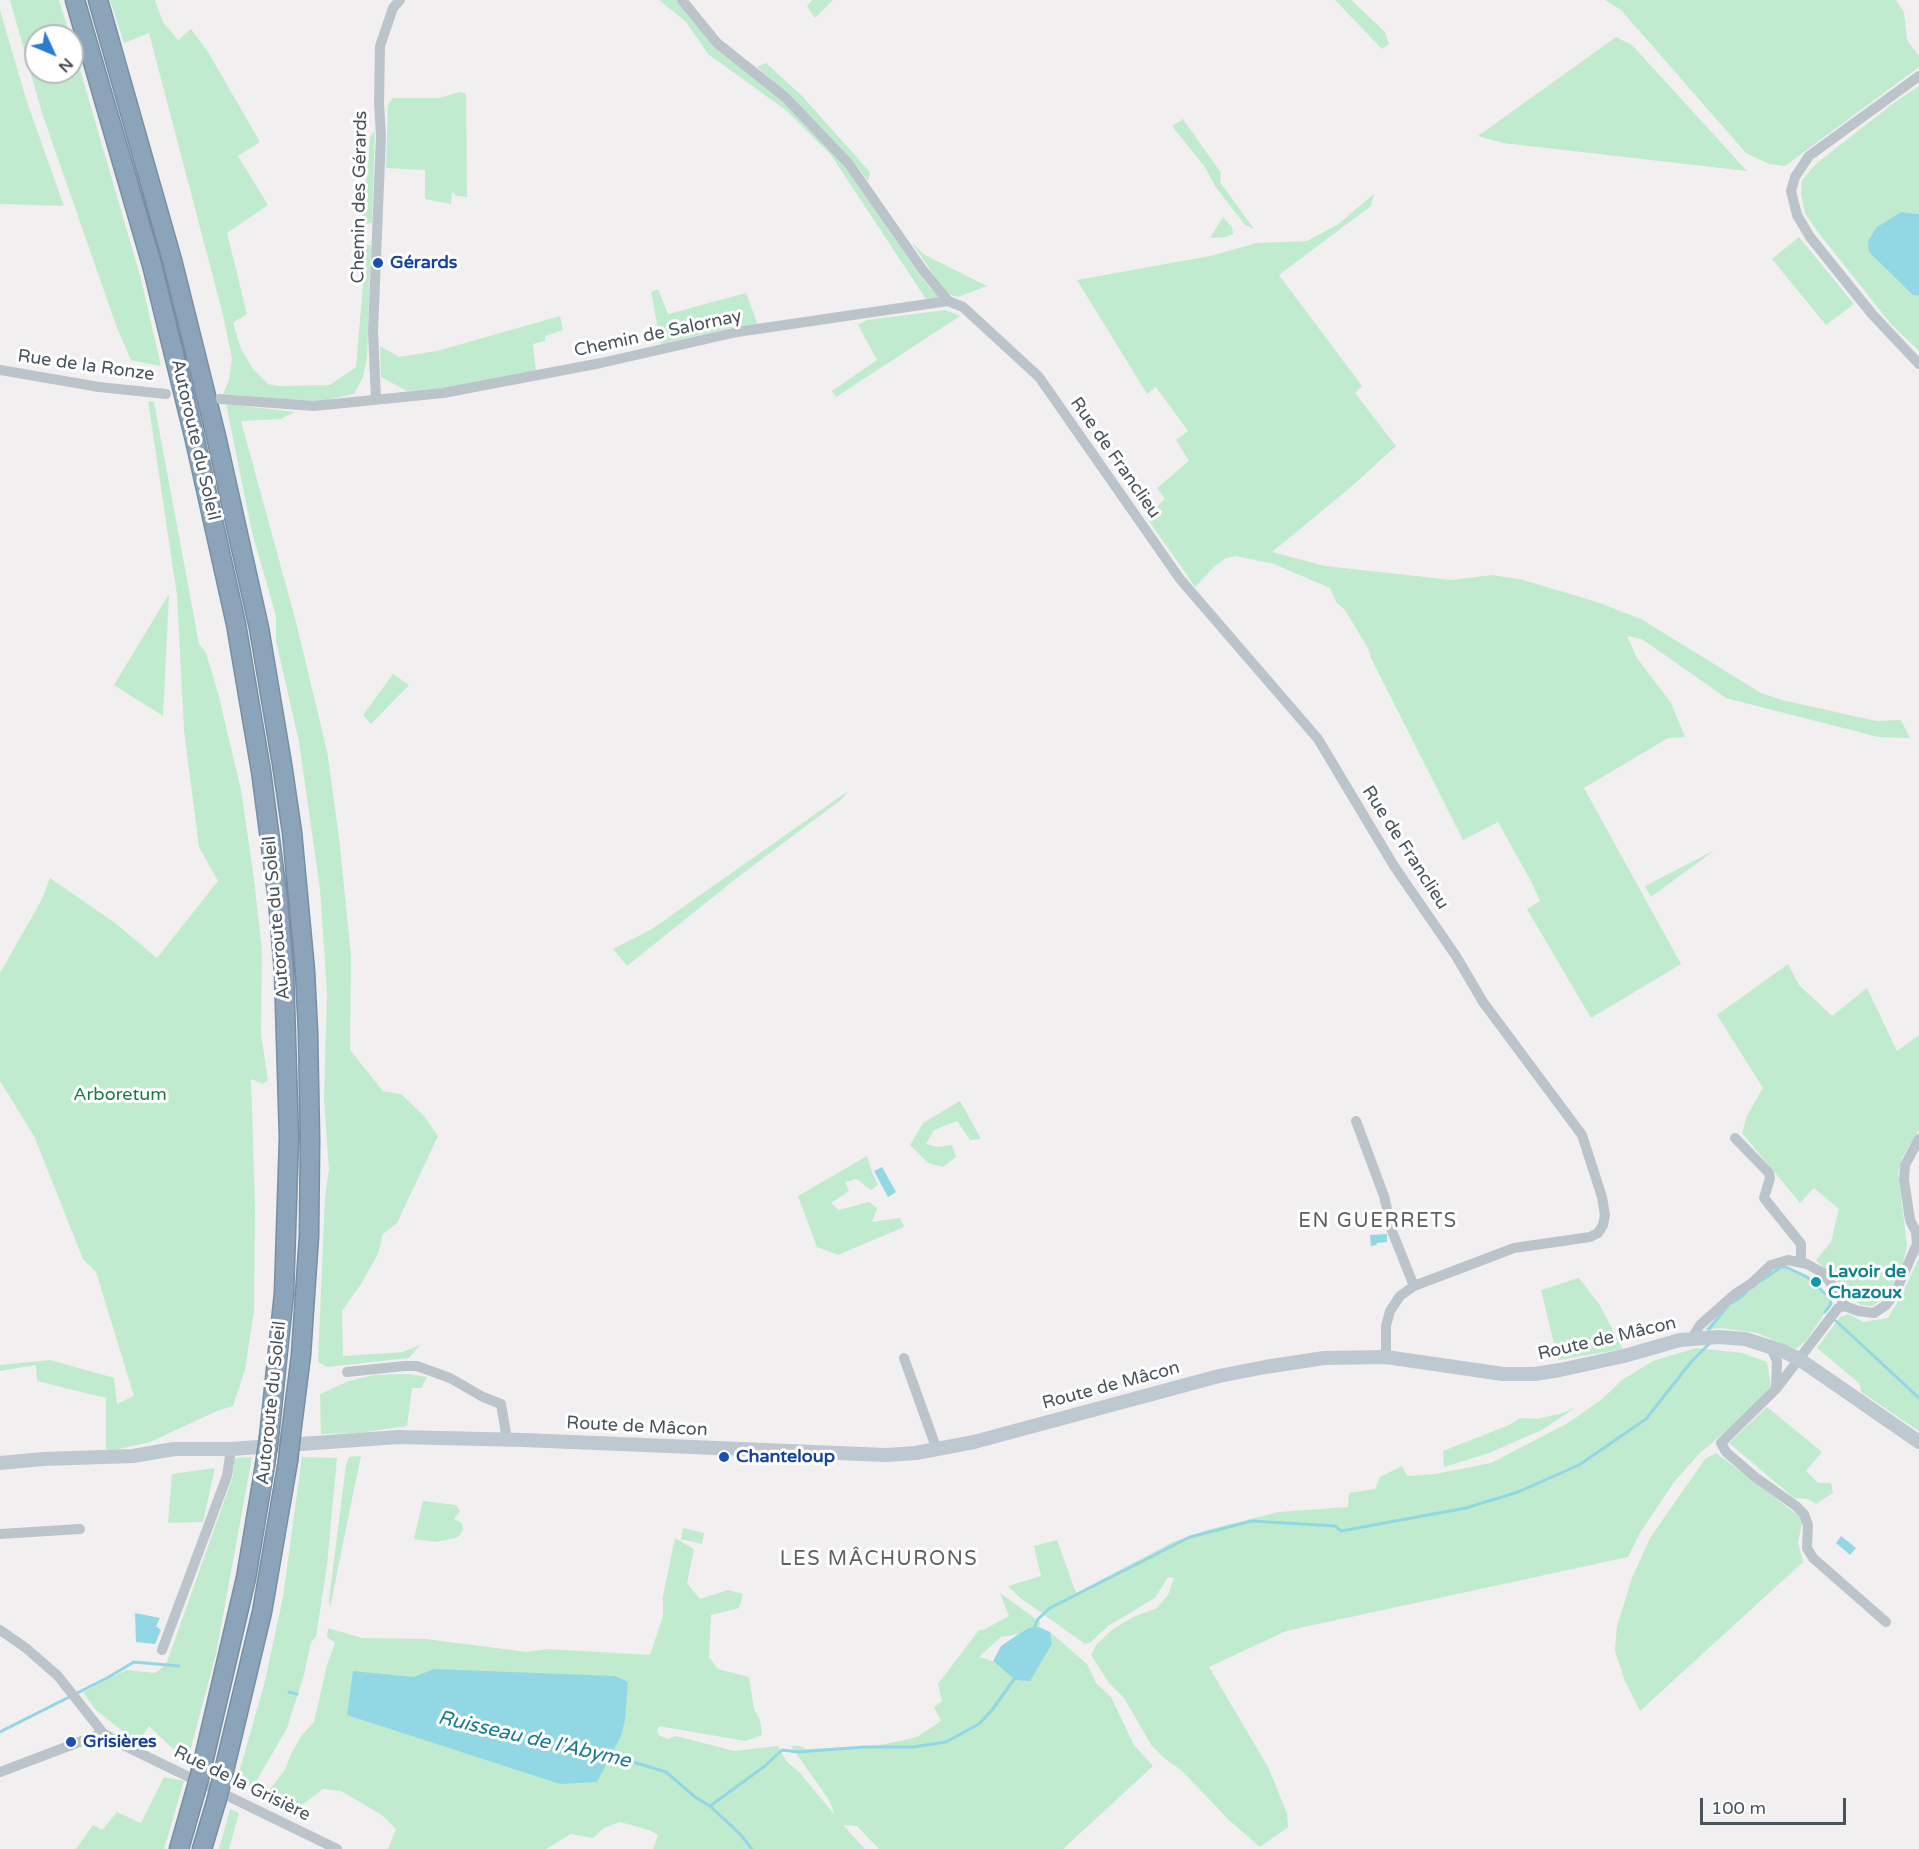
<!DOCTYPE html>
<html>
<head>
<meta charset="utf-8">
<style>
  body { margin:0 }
  #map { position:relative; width:1919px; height:1849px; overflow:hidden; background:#f1efef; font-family:"Varela Round",sans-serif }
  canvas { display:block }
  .north { position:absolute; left:24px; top:24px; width:60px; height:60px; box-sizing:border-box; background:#fff; border:2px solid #b6babd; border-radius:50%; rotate:134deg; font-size:16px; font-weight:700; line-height:24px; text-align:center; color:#49535b }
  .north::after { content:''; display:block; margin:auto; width:21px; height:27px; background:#297cd2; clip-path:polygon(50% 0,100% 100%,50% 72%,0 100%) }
  .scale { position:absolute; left:1700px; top:1798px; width:146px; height:27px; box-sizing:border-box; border:3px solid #49535b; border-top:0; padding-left:8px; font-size:18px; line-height:21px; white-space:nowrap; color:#49535b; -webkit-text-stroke:4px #fff; paint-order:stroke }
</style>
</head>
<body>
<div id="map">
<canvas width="1919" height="1849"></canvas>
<div class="north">N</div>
<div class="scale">100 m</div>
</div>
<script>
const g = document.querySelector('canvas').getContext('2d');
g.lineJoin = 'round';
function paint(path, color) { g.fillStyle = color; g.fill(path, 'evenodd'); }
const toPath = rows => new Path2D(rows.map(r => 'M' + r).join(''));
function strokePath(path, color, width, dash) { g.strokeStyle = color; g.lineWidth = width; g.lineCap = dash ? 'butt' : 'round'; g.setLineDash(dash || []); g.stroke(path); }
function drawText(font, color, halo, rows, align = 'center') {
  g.font = font + ' "Varela Round",sans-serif'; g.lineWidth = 6; g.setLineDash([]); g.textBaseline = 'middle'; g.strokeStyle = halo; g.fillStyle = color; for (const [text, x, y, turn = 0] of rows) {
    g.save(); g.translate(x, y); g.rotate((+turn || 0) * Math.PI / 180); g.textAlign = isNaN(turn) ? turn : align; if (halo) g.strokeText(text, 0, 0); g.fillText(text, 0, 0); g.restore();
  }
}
paint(toPath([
  [10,0,59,0,70,36,36,36,36,72,72,72,72,42,141,279,161,366,131,360,117,328,42,113],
  [110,0,155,0,163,22,178,40,191,29,208,52,260,142,238,156,268,205,227,233,247,314,233,323,241,349,253,369,268,384,278,386,330,385,356,367,365,261,352,242,364,211,370,137,375,131,372,223,364,224,362,245,371,245,367,357,363,377,354,394,318,402,223,394,229,380,232,359,223,315,149,33,124,43],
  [659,0,676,0,713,46,783,101,847,169,919,274,930,288,941,298,926,299,831,155,787,111,708,54,686,22],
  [812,0,833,0,815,18,807,6],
  [1335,0,1351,0,1385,32,1389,44,1382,49],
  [1605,0,1896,0,1904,12,1907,40,1919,56,1919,67,1785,166,1769,164,1746,153,1621,10],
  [0,10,27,102,64,206,0,204],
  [1616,37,1632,45,1747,171,1503,143,1478,136],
  [766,63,802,96,870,172,868,181,853,161,790,96,757,67],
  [1919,86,1919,214,1901,212,1913,295,1919,296,1919,351,1891,324,1817,231,1805,213,1801,194,1802,180,1816,164,1891,105],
  [460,92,466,94,467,197,457,196,452,192,451,204,425,199,425,170,386,168,388,105,393,98,439,98],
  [1183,119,1221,173,1220,182,1254,229,1245,225,1215,186,1205,167,1172,126],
  [1374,194,1371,206,1279,275,1362,386,1355,393,1396,446,1351,487,1272,552,1325,566,1452,580,1492,575,1523,580,1597,602,1641,619,1761,693,1782,700,1876,721,1901,720,1910,738,1878,737,1726,698,1642,639,1627,636,1637,658,1671,703,1685,737,1668,738,1584,788,1681,964,1591,1018,1527,909,1540,901,1532,883,1498,822,1463,840,1371,658,1368,648,1345,610,1336,602,1330,588,1274,564,1236,556,1226,558,1215,566,1195,587,1185,572,1146,517,1165,499,1157,488,1189,461,1176,440,1188,431,1156,387,1147,394,1077,280,1210,256,1257,243,1307,241,1337,225],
  [1223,217,1232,227,1233,234,1226,237,1210,238],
  [1799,237,1854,304,1826,325,1772,259],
  [912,243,925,255,987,286,958,297,947,294],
  [658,289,668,314,746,293,758,325,734,327,661,344,651,292],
  [945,310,960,316,836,397,832,391,877,360,858,325,867,320],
  [560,316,563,330,545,336,545,341,533,344,536,372,437,389,407,391,381,377,380,346,399,357,437,351],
  [148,401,154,402,199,644,206,653,218,693,241,790,254,879,262,950,261,1035,268,1080,263,1084,251,1079,255,1207,254,1311,245,1370,233,1406,217,1411,150,1442,106,1452,106,1398,37,1381,36,1365,0,1371,0,1365,50,1360,114,1378,117,1404,134,1396,96,1272,83,1259,34,1136,0,1081,0,973,41,901,50,878,115,923,157,958,218,881,199,847,184,730,177,595],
  [226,404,295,412,280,419,241,421,296,622,327,751,339,837,351,956,350,1050,383,1091,401,1094,424,1116,438,1136,397,1223,383,1234,378,1254,361,1284,342,1311,343,1356,403,1352,420,1345,409,1358,327,1367,318,1362,325,1197,329,1169,324,1100,327,992,320,889,299,742,276,641,276,616,252,532],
  [169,594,163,716,114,685],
  [393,674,409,685,371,724,363,715],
  [848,791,842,799,738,877,627,966,613,949,652,929],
  [1715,850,1678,877,1651,897,1645,886],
  [1788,964,1799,985,1832,1016,1867,988,1897,1051,1919,1035,1919,1130,1902,1158,1898,1172,1907,1246,1903,1262,1888,1294,1873,1306,1860,1305,1816,1260,1831,1242,1839,1209,1814,1188,1800,1203,1742,1133,1747,1116,1763,1088,1717,1015],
  [960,1101,981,1139,970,1140,957,1121,934,1130,926,1144,938,1147,952,1145,956,1157,943,1167,928,1163,910,1145,923,1123],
  [867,1156,872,1172,878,1185,871,1190,857,1179,845,1182,849,1191,831,1203,839,1210,869,1202,877,1208,872,1222,900,1218,904,1227,838,1255,817,1247,798,1196],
  [1919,1258,1919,1431,1861,1392,1860,1384,1817,1348,1840,1317,1849,1314,1863,1322,1888,1318,1902,1294],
  [1786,1267,1806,1277,1832,1302,1806,1341,1796,1349,1757,1333,1721,1328,1704,1330,1725,1308,1773,1272],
  [1579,1278,1599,1304,1623,1349,1558,1360,1541,1290],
  [1696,1348,1743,1353,1767,1362,1771,1386,1753,1408,1699,1454,1674,1482,1640,1533,1628,1557,1286,1631,1209,1667,1268,1767,1287,1813,1288,1827,1260,1847,1229,1820,1182,1771,1163,1757,1152,1746,1124,1698,1109,1683,1091,1655,1096,1645,1113,1629,1133,1617,1157,1608,1168,1595,1174,1578,1168,1577,1155,1598,1108,1626,1091,1642,1085,1644,1019,1597,1008,1586,1041,1576,1034,1546,1057,1540,1076,1593,1173,1542,1207,1530,1279,1512,1348,1507,1349,1493,1375,1489,1380,1477,1402,1466,1407,1476,1435,1474,1491,1463,1568,1423,1602,1399,1622,1380,1653,1361],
  [407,1374,427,1377,421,1388,412,1388,407,1426,358,1433,321,1434,320,1394,349,1381,374,1375],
  [1576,1407,1544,1429,1489,1453,1444,1467,1443,1451,1509,1425,1520,1418,1537,1419,1563,1413],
  [1767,1407,1822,1452,1806,1471,1818,1483,1831,1483,1833,1493,1816,1504,1808,1499,1794,1498,1729,1443],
  [1716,1453,1803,1519,1798,1542,1803,1562,1640,1711,1625,1681,1615,1651,1617,1626,1632,1578,1650,1538,1705,1459],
  [361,1456,353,1494,330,1608,329,1600,346,1465,349,1457],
  [252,1457,216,1654,187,1762,149,1726,137,1743,95,1709,83,1692,126,1670,156,1673,167,1662,233,1476,234,1458],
  [302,1457,337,1458,327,1565,316,1637,311,1642,304,1675,287,1728,253,1787,236,1783,265,1681,283,1597],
  [215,1468,203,1522,168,1523,172,1474],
  [423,1501,456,1505,460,1511,454,1519,462,1523,463,1529,460,1535,456,1538,436,1542,414,1539],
  [683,1528,704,1533,702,1544,681,1539],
  [675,1538,694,1549,687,1583,700,1599,728,1590,743,1594,739,1608,711,1615,709,1657,718,1669,749,1677,754,1709,760,1720,762,1735,745,1741,659,1726,657,1731,659,1735,667,1739,676,1736,734,1751,778,1746,786,1761,800,1773,835,1815,829,1800,791,1746,800,1746,806,1749,876,1746,917,1737,941,1721,934,1707,942,1701,938,1684,979,1630,983,1630,1009,1616,1000,1593,1040,1622,1039,1627,1028,1628,1019,1634,1001,1637,979,1657,993,1661,1015,1680,1052,1644,1050,1632,1087,1664,1096,1683,1111,1697,1134,1745,1153,1766,1063,1849,879,1849,857,1826,843,1825,865,1849,653,1849,658,1835,649,1830,620,1822,604,1828,593,1838,571,1834,546,1849,388,1849,396,1829,382,1815,341,1791,323,1789,290,1814,283,1807,262,1799,285,1770,291,1754,302,1735,314,1722,327,1665,335,1643,327,1637,328,1628,362,1638,426,1639,527,1652,548,1649,650,1655,663,1616,663,1596],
  [164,1777,184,1781,164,1849,76,1849,93,1825,102,1830,117,1812,141,1823],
  [230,1809,239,1813,229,1849,219,1849]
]), '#c1ebcf');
paint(toPath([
  [1901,212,1919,214,1919,296,1913,295,1869,252,1868,241,1877,227],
  [882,1167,896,1192,888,1197,874,1171],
  [1387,1234,1387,1242,1377,1243,1376,1245,1371,1246,1370,1235],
  [1841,1536,1856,1548,1850,1555,1836,1543],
  [135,1613,160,1618,156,1626,161,1630,155,1644,136,1642],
  [1039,1627,1050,1632,1052,1644,1030,1681,1015,1680,993,1661,1001,1646,1028,1628],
  [434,1669,615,1676,628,1682,625,1720,621,1736,597,1782,560,1784,347,1715,353,1671,414,1677]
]), '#92d8e4');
strokePath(toPath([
  [1761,1281,1781,1267,1786,1267,1807,1277,1830,1298,1831,1304,1825,1312],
  [1732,1303,1746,1293],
  [1836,1321,1919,1398],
  [1709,1333,1709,1329,1727,1307],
  [1033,1630,1038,1619,1050,1608,1190,1537,1252,1521,1335,1526,1341,1531,1466,1508,1518,1492,1579,1465,1646,1419,1691,1362,1711,1342],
  [289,1692,297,1694],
  [0,1732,107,1678,134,1662,179,1666],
  [607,1754,666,1772,695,1797,710,1806,740,1834,752,1849],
  [710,1806,765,1766,782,1750,798,1752,864,1747,913,1747,946,1742,979,1724,992,1710,1015,1678]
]), '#92d8e4', 3);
const highway = toPath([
  [75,0,152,265,195,440,236,624,261,771,278,900,284,972,289,1138,284,1293,269,1437],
  [98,0,172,260,216,436,259,628,282,764,292,832,305,971,308,1032,310,1140,309,1236,305,1295,301,1355,291,1434],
  [201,1771,246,1578,265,1465],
  [222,1779,262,1612,288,1461],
  [179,1849,195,1793],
  [202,1849,216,1802]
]);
strokePath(highway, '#768fa5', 21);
strokePath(toPath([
  [682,0,717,43,785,97,849,164,922,269,948,301,963,307,1039,377,1180,579,1318,739,1394,866,1456,956,1483,1002,1582,1135,1602,1197,1605,1215,1603,1225,1598,1233,1590,1237,1514,1248,1414,1286,1400,1296,1390,1311,1386,1326,1386,1357],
  [1919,76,1809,156,1795,177,1791,191,1797,215,1810,237,1872,314,1919,364],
  [0,370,99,387,166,394],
  [220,399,314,406,443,393,601,363,737,332,948,301],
  [376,399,373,331,381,136,379,103,380,46,393,8,400,0],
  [1356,1121,1384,1196,1392,1231,1414,1286],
  [1735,1138,1769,1173,1770,1178,1764,1198,1801,1244,1801,1262],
  [1692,1338,1700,1325,1735,1294,1752,1283,1771,1265,1788,1260,1807,1264,1823,1273,1836,1290,1845,1306],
  [1770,1346,1777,1361,1776,1389,1838,1308,1845,1306,1858,1311,1874,1313,1886,1305,1895,1293,1917,1244,1916,1232,1910,1220,1904,1180,1905,1165,1919,1139],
  [904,1358,937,1450],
  [347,1372,404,1366,417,1366,450,1378,483,1397,501,1404,507,1439],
  [1776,1389,1721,1443,1726,1452,1755,1477,1796,1506,1804,1514,1808,1525,1807,1548,1813,1558,1886,1622],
  [0,1534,80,1529],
  [0,1630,26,1648,58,1676,103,1733,123,1745,337,1849],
  [162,1650,227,1476,231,1449],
  [0,1772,103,1733]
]), '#bcc4cb', 10);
strokePath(toPath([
  [0,1463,43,1459,133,1456,174,1449,231,1449,399,1437,523,1440,886,1455,916,1453,974,1442,1219,1376,1265,1367,1324,1358,1386,1357,1503,1374,1535,1374,1560,1370,1624,1356,1680,1340,1718,1337,1745,1339,1783,1351,1799,1359,1919,1442]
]), '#bec8d1', 14);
strokePath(highway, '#8ba4b9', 18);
const highwayBridge = toPath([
  [288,1461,291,1434],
  [265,1465,269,1437],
  [195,1793,201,1771],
  [216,1802,222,1779]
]);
strokePath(highwayBridge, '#768fa5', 21, []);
strokePath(highwayBridge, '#8ba4b9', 18);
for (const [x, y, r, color] of [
  [378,263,6,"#1a4fb4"],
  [1816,1282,6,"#0f9aa8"],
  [724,1457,6,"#1a4fb4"],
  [71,1742,6,"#1a4fb4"]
]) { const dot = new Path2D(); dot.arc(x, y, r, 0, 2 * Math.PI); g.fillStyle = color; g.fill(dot); strokePath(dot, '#fff', 2); }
drawText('18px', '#49535b', '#fff', [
  ["Chemin des Gérards",360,197,-89],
  ["Chemin de Salornay",658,334,-12],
  ["Rue de la Ronze",86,366,8],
  ["Autoroute du Soleil",195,440,77],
  ["Rue de Franclieu",1115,458,55],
  ["Rue de Franclieu",1405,848,57],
  ["Autoroute du Soleil",277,918,-95],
  ["Route de Mâcon",1607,1339,-13],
  ["Route de Mâcon",1111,1386,-15],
  ["Autoroute du Soleil",272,1403,-84],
  ["Route de Mâcon",637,1427,3],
  ["Rue de la Grisière",242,1784,26]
]);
drawText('bold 18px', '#164399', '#fff', [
  ["Gérards",390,263],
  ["Chanteloup",736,1457],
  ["Grisières",83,1742]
], 'left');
drawText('18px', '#1f7646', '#fff', [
  ["Arboretum",120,1095]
]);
drawText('bold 18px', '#0d838f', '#fff', [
  ["Lavoir de",1828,1272],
  ["Chazoux",1828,1293]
], 'left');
g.letterSpacing = '1.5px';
drawText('20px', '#5c6063', '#fff', [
  ["EN GUERRETS",1378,1222],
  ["LES MÂCHURONS",879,1560]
]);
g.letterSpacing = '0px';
drawText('italic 20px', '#187d90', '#fff', [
  ["Ruisseau de l'Abyme",534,1740,13]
]);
</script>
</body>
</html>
